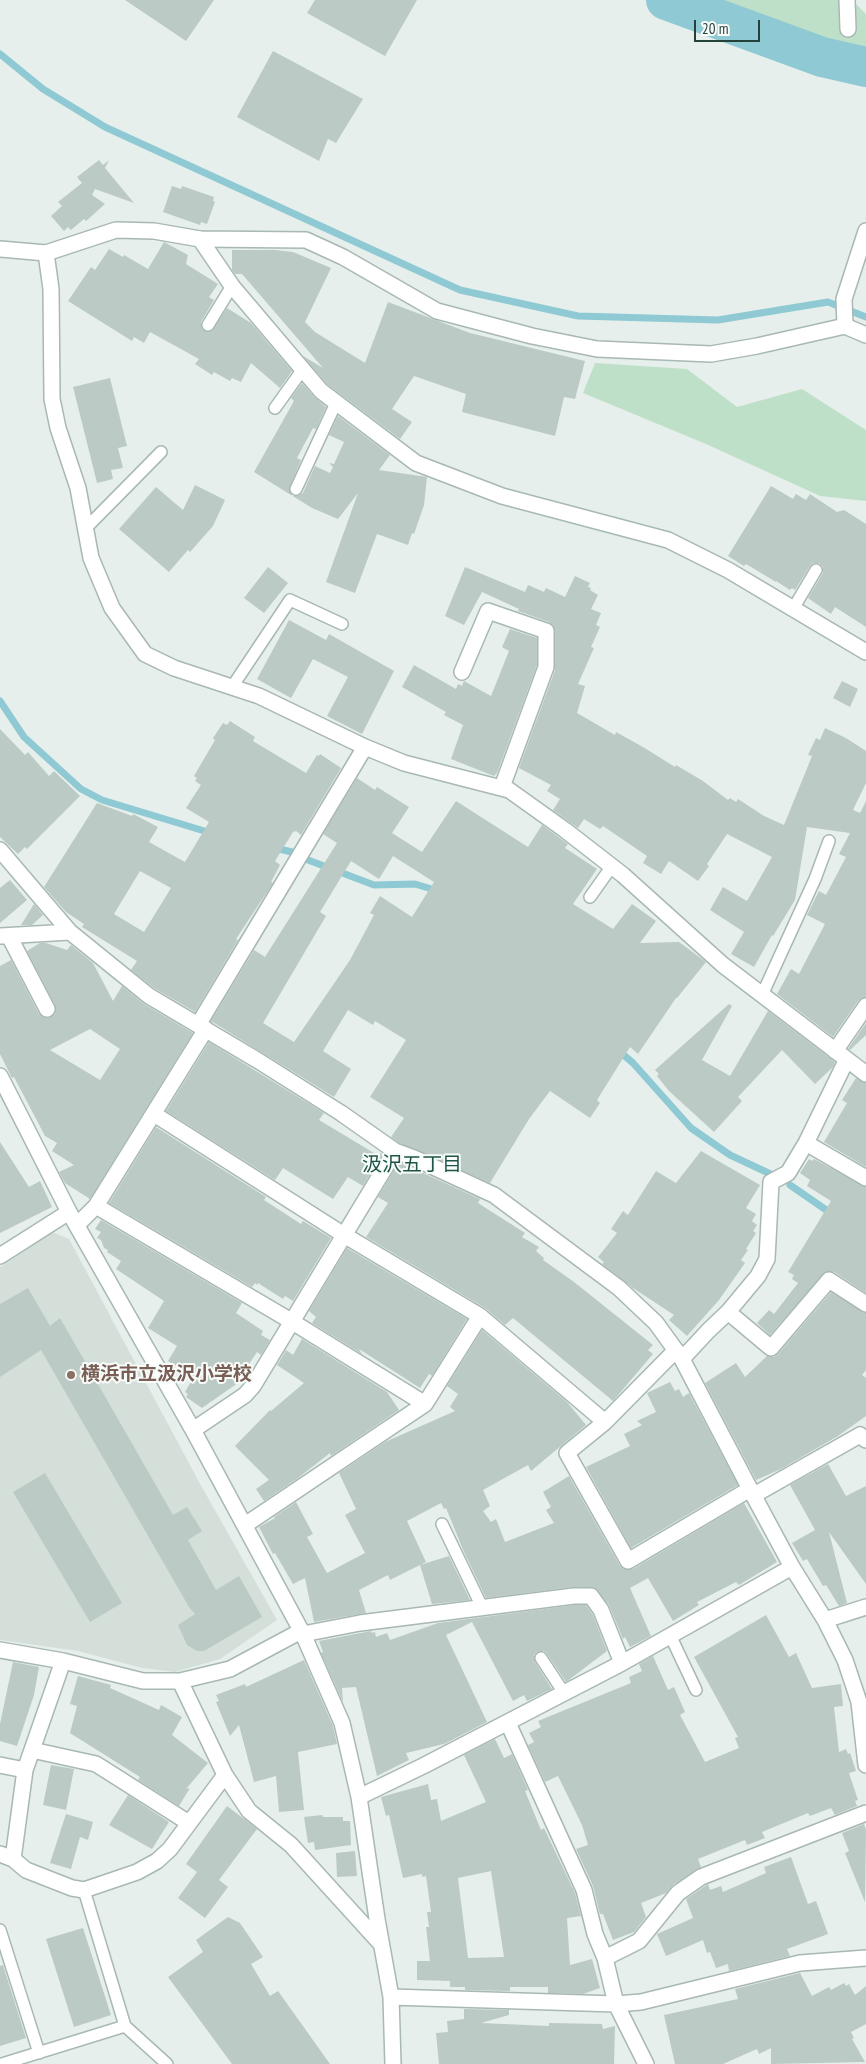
<!DOCTYPE html>
<html>
<head>
<meta charset="utf-8">
<style>
  body { margin:0 }
  #map { position:relative; width:866px; height:2064px; overflow:hidden; background:#e6efeb; font-family:"PT Sans Narrow",sans-serif }
  canvas { display:block }
  .scale { position:absolute; left:694px; top:20px; width:66px; height:22px; box-sizing:border-box; border:2px solid #24423a; border-top:0; padding-left:6px; font-size:15px; line-height:18px; white-space:nowrap; color:#24423a; -webkit-text-stroke:4px #f7fbf9; paint-order:stroke }
</style>
</head>
<body>
<div id="map">
<canvas width="866" height="2064"></canvas>
<div class="scale">20 m</div>
</div>
<script>
const g = document.querySelector('canvas').getContext('2d');
g.lineJoin = 'round';
function paint(path, color) { g.fillStyle = color; g.fill(path, 'evenodd'); }
const toPath = rows => new Path2D(rows.map(r => 'M' + r).join(''));
function strokePath(path, color, width, dash) { g.strokeStyle = color; g.lineWidth = width; g.lineCap = dash ? 'butt' : 'round'; g.setLineDash(dash || []); g.stroke(path); }
function drawText(font, color, halo, rows, align = 'center') {
  g.font = font + ' "PT Sans Narrow","Noto Sans JP",sans-serif'; g.lineWidth = 4; g.setLineDash([]); g.textBaseline = 'middle'; g.strokeStyle = halo; g.fillStyle = color; for (const [text, x, y, turn = 0] of rows) {
    g.save(); g.translate(x, y); g.rotate((+turn || 0) * Math.PI / 180); g.textAlign = isNaN(turn) ? turn : align; if (halo) g.strokeText(text, 0, 0); g.fillText(text, 0, 0); g.restore();
  }
}
paint(toPath([
  [52,1232,69,1239,199,1482,277,1620,220,1659,175,1672,142,1668,78,1651,0,1640,0,1267]
]), '#d4dfda');
paint(toPath([
  [701,0,852,0,866,14,866,63,813,45],
  [595,363,687,369,737,407,802,389,866,430,866,501,820,496,706,444,583,393]
]), '#bfe0c8');
strokePath(toPath([
  [0,54,43,89,105,127,460,290,578,316,718,320,828,302,866,317],
  [0,701,24,737,81,789,102,800,211,833],
  [275,848,292,852],
  [308,860,374,885,415,884,438,891],
  [619,1051,633,1063,691,1128,730,1155,777,1177],
  [790,1185,832,1214]
]), '#8ec9d4', 7);
strokePath(toPath([
  [666,0,822,57,866,67]
]), '#8ec9d4', 40);
paint(toPath([
  [125,0,214,0,186,41],
  [315,0,417,0,385,56,307,13],
  [273,51,363,99,336,143,328,139,319,161,237,117],
  [99,160,103,165,109,160,105,168,134,203,95,189,92,195,105,204,86,221,84,219,71,230,68,227,64,231,51,216,62,206,58,202,82,183,77,177],
  [172,186,181,189,182,186,214,197,213,201,215,202,207,224,201,222,200,225,163,212],
  [164,242,188,255,186,264,218,284,209,297,214,300,201,322,202,329,207,332,212,331,227,308,251,323,292,371,280,388,251,363,241,382,232,378,230,381,214,372,212,375,195,364,199,359,150,332,144,343,134,337,132,341,68,301,91,267,95,270,109,249,123,257,124,255,148,269],
  [232,250,275,250,293,252,331,268,305,322,315,332,365,363,388,302,470,333,585,361,575,399,564,397,555,436,462,412,466,394,414,376,392,409,412,422,400,439,327,384,303,356,323,368,242,274,235,274,232,270],
  [110,378,127,446,118,448,123,468,111,470,113,479,97,483,73,387],
  [302,383,314,397,326,407,316,429,313,428,297,458,301,460,289,489,292,496,297,496,303,493,315,466,330,473,333,467,329,463,334,464,344,442,329,435,338,416,390,455,379,470,427,477,424,505,414,534,412,533,408,545,377,534,355,593,326,582,358,493,338,519,312,508,254,472,294,401,291,398],
  [195,485,225,500,213,526,190,552,188,550,169,572,119,529,156,487,183,510],
  [771,486,793,499,796,494,806,500,810,494,837,512,844,510,866,524,866,627,835,607,831,614,808,598,823,573,823,567,819,563,813,563,810,566,795,590,792,588,790,590,776,581,776,582,746,564,744,566,728,556],
  [268,567,288,583,264,613,244,598],
  [465,567,525,592,528,585,544,592,546,588,565,597,575,576,590,583,588,587,591,588,590,590,598,595,591,609,601,613,596,625,600,627,591,647,594,648,578,684,585,686,577,713,615,735,616,732,643,747,675,767,676,765,703,781,728,800,730,798,736,802,738,799,764,816,784,825,812,756,808,755,816,738,820,740,825,728,846,738,866,751,866,783,853,810,860,813,866,801,866,997,858,1001,833,1037,777,994,791,969,799,974,825,924,807,915,819,891,826,895,846,857,839,854,850,833,807,827,795,900,773,936,772,935,754,967,731,954,744,932,710,910,723,887,747,901,772,857,727,834,707,864,709,866,698,881,669,861,661,874,643,863,647,856,603,826,600,829,584,819,578,828,553,810,560,799,547,791,551,785,519,768,555,670,554,626,549,622,518,611,519,609,482,592,464,625,445,616],
  [289,620,326,640,329,634,394,671,362,734,327,716,348,677,313,659,291,698,257,679],
  [510,629,537,638,537,665,497,773,494,776,451,759,463,725,444,715,446,712,402,687,414,665,456,689,458,684,462,686,464,681,491,696,509,651,502,647],
  [842,681,858,689,850,707,833,698],
  [230,721,255,737,253,741,306,773,317,755,319,756,320,754,341,768,301,835,296,831,293,832,275,861,280,865,271,882,273,883,236,939,238,940,195,1012,154,988,131,970,137,961,82,927,84,924,66,912,44,887,97,803,132,816,133,814,158,827,149,842,185,862,209,822,186,808,201,785,195,781,197,778,194,776,215,740,213,738,223,723,227,725],
  [140,871,171,888,144,932,114,914],
  [0,729,25,755,28,752,49,776,54,771,80,796,27,849,25,847,18,854,0,837],
  [357,778,375,790,377,787,409,807,392,833,422,852,456,801,528,847,542,825,568,844,565,848,597,869,573,904,613,929,632,904,656,921,640,943,679,942,706,962,677,998,676,998,638,1054,630,1047,597,1100,600,1103,590,1118,550,1091,529,1119,490,1183,399,1143,391,1137,404,1118,370,1097,406,1040,375,1021,373,1025,348,1010,323,1051,351,1069,334,1097,211,1021,254,950,265,957,337,843,323,834],
  [393,856,434,882,412,917,380,896,370,913,374,915,350,960,294,1042,263,1023,326,916,320,912,351,861,379,879],
  [10,880,27,900,0,923,0,888],
  [34,904,43,915,32,925,21,925],
  [40,943,46,943,67,950,71,945,93,963,113,1001,122,986,144,1004,193,1033,90,1199,65,1183,59,1172,74,1165,52,1151,57,1143,45,1136,14,1077,12,1078,0,1054,0,966,11,960,39,1014,47,1018,55,1014,55,1005,27,951],
  [90,1029,120,1049,100,1080,50,1050],
  [729,1004,732,1006,702,1060,730,1076,768,1011,835,1062,833,1067,815,1084,782,1050,738,1097,742,1101,714,1132,669,1091,657,1076,659,1074,655,1070],
  [866,1023,866,1035,850,1050,848,1049],
  [209,1042,324,1113,319,1120,379,1156,381,1153,382,1154,363,1186,348,1177,333,1199,283,1168,275,1180,166,1111],
  [856,1078,866,1083,866,1167,824,1142,847,1103,842,1100],
  [156,1127,266,1197,264,1200,301,1224,303,1221,331,1238,293,1301,285,1296,283,1299,258,1283,257,1285,255,1283,252,1287,109,1203],
  [0,1142,29,1187,40,1181,52,1207,0,1233],
  [701,1151,760,1185,746,1208,756,1214,752,1221,757,1225,753,1231,756,1233,746,1249,748,1250,741,1260,745,1263,719,1300,687,1336,669,1320,674,1315,633,1288,602,1264,604,1262,598,1257,617,1233,611,1229,623,1211,628,1215,656,1171,676,1183],
  [809,1159,812,1161,814,1159,866,1187,866,1293,834,1272,825,1272,770,1335,757,1323,769,1310,774,1314,798,1283,792,1279,794,1275,788,1272,831,1201,807,1186,810,1180,800,1173],
  [399,1162,480,1199,478,1203,525,1233,522,1237,539,1247,536,1251,544,1258,543,1260,574,1282,653,1345,648,1350,653,1354,613,1401,513,1318,505,1325,485,1308,366,1237,388,1203,378,1197],
  [101,1220,242,1303,236,1313,263,1331,261,1335,270,1340,261,1355,257,1352,235,1385,202,1408,186,1397,188,1394,185,1392,192,1380,179,1372,181,1369,168,1361,177,1346,148,1328,164,1301,116,1269,121,1261,107,1252,108,1250,104,1248,101,1240,97,1238,101,1232,95,1229],
  [347,1248,467,1319,432,1376,429,1374,420,1388,359,1349,362,1354,312,1323,316,1317,309,1311],
  [28,1288,50,1326,60,1318,173,1515,187,1507,202,1531,188,1540,216,1590,239,1576,262,1617,204,1651,197,1651,187,1645,178,1625,195,1614,189,1607,41,1350,0,1377,0,1304],
  [831,1292,866,1313,866,1370,862,1375,866,1378,866,1416,838,1436,781,1469,756,1480,705,1383,736,1363,745,1377,767,1356,774,1357,778,1354],
  [482,1330,567,1402,586,1425,531,1471,528,1465,483,1490,490,1506,483,1511,491,1522,496,1519,505,1542,554,1523,546,1510,551,1507,543,1492,569,1476,620,1566,624,1569,633,1569,744,1503,777,1562,739,1585,736,1582,697,1602,699,1605,673,1621,648,1578,630,1588,651,1636,630,1647,625,1637,623,1639,609,1605,595,1588,573,1587,486,1598,464,1552,446,1508,444,1509,441,1503,407,1521,426,1562,390,1580,388,1575,359,1590,366,1613,314,1622,305,1578,293,1584,275,1553,273,1554,259,1527,275,1518,274,1517,296,1502,313,1534,307,1537,327,1573,365,1553,345,1515,356,1509,339,1473,385,1442,455,1411,450,1407,458,1394,447,1386],
  [302,1339,387,1392,399,1410,331,1456,330,1453,298,1478,264,1501,256,1489,269,1480,235,1446,270,1410,271,1411,304,1383,277,1365,286,1350,293,1355],
  [670,1382,675,1391,679,1389,683,1397,689,1393,738,1485,631,1548,586,1467,630,1446,624,1434,642,1425,637,1421,656,1412,647,1393],
  [828,1464,846,1496,866,1486,866,1584,829,1532,847,1603,839,1606,826,1585,823,1586,807,1559,803,1561,792,1543,815,1530,790,1485],
  [45,1473,122,1603,90,1622,13,1492],
  [449,1556,470,1600,432,1604,420,1565],
  [575,1605,586,1605,593,1615,607,1651,566,1682,547,1654,544,1651,537,1652,534,1655,535,1662,552,1689,527,1701,524,1695,513,1701,472,1622,446,1635,487,1722,444,1744,406,1753,409,1760,377,1776,356,1687,342,1688,343,1702,321,1653,323,1652,319,1641,371,1631,372,1633,375,1632,376,1637,387,1633,390,1640,438,1623],
  [766,1615,789,1657,796,1653,812,1688,841,1684,843,1706,834,1707,839,1752,846,1749,848,1754,850,1753,856,1771,849,1773,858,1800,855,1801,857,1806,835,1815,831,1808,810,1816,808,1813,762,1832,765,1838,747,1845,745,1840,698,1859,701,1867,673,1885,666,1893,641,1903,646,1917,634,1932,613,1940,603,1914,600,1914,593,1886,576,1849,588,1845,582,1825,558,1776,545,1782,528,1745,534,1742,529,1733,541,1727,538,1721,631,1683,629,1677,642,1671,639,1664,653,1656,668,1690,674,1687,685,1712,680,1715,705,1762,739,1748,735,1738,738,1737,694,1657],
  [304,1660,333,1726,337,1744,298,1752,304,1810,279,1812,276,1776,254,1782,239,1725,230,1736,216,1702,219,1701,216,1695,245,1684,246,1687],
  [13,1662,39,1667,34,1695,17,1746,0,1741,0,1724],
  [78,1676,111,1685,110,1688,159,1710,161,1705,182,1717,172,1735,208,1763,186,1789,190,1788,179,1806,138,1780,140,1777,70,1733,77,1706,70,1704],
  [495,1739,504,1758,512,1754,528,1790,525,1791,541,1830,544,1828,575,1893,581,1916,567,1918,570,1965,592,1959,600,1988,583,1994,548,1993,548,1987,510,1987,510,1991,465,1990,465,1987,450,1987,450,1981,417,1980,417,1961,430,1961,426,1927,429,1927,427,1912,431,1912,426,1876,422,1877,422,1874,403,1878,389,1815,386,1816,381,1797,428,1784,431,1800,437,1799,441,1821,486,1802,464,1755],
  [491,1871,504,1957,468,1958,458,1878],
  [51,1765,74,1769,66,1810,43,1805],
  [128,1795,169,1822,152,1849,109,1825],
  [227,1806,257,1829,219,1880,228,1887,205,1918,178,1898,197,1872,186,1864],
  [66,1814,93,1822,88,1840,80,1837,71,1869,50,1863],
  [322,1815,323,1817,343,1817,343,1821,350,1821,351,1845,315,1850,314,1842,308,1843,304,1817],
  [864,1824,866,1830,865,1902,845,1853,849,1851,842,1833],
  [355,1851,357,1876,337,1877,336,1853],
  [791,1857,808,1904,816,1901,828,1934,787,1949,790,1956,729,1971,728,1964,716,1968,710,1952,707,1953,703,1940,666,1956,657,1934,693,1918,686,1899,708,1884,710,1890,721,1886,723,1892,766,1873,764,1867],
  [228,1917,240,1923,263,1957,251,1964,270,1996,278,1991,330,2064,232,2064,168,1977,203,1952,196,1940],
  [83,1928,111,2015,74,2027,46,1939],
  [3,1965,26,2038,0,2046,0,1966],
  [800,1973,812,1996,829,1987,831,1990,844,1983,846,1986,849,1984,855,1995,866,1986,866,2024,851,2032,854,2038,852,2039,865,2062,771,2064,771,2048,759,2054,757,2049,723,2064,675,2064,664,2015,738,1999,735,1989],
  [464,2009,509,2010,509,2015,481,2023,549,2026,549,2023,602,2024,603,2029,615,2026,614,2064,439,2064,436,2033,448,2032,447,2021,464,2019]
]), '#bbcac4');
const service = toPath([
  [208,325,232,286],
  [275,408,303,369],
  [296,489,336,403],
  [86,528,161,452],
  [793,609,816,570],
  [232,687,290,600,342,624],
  [590,897,612,866],
  [762,995,815,879,829,841],
  [442,1524,482,1607],
  [670,1635,696,1690],
  [541,1658,564,1693],
  [84,1890,125,2026,167,2064],
  [0,1930,39,2053],
  [2,2064,125,2026]
]);
const minor = toPath([
  [847,0,848,29],
  [200,239,232,286,321,391,416,463,502,496,668,540,728,570,866,652],
  [0,249,46,253,51,289,52,399,58,428,78,488,91,558,112,608,145,654,174,668,259,696,365,747,404,763,509,790,565,830,623,875,723,965,866,1074],
  [845,326,844,299,866,231],
  [462,672,488,611,546,631,546,667,502,787],
  [0,850,70,932,149,996,257,1060,341,1113,395,1151,414,1158,494,1195,619,1288,656,1323,682,1359,750,1489,792,1567,825,1620,845,1660,859,1702,866,1765],
  [1,936,70,932],
  [9,936,47,1009],
  [198,1025,365,747],
  [835,1051,866,1006],
  [0,1076,69,1212,193,1430,303,1634,342,1723,359,1797,377,1919,391,1997,393,2064],
  [154,1114,344,1235,480,1316,605,1422],
  [806,1143,866,1178],
  [96,1206,206,1029],
  [77,1225,96,1206,291,1321,425,1404],
  [0,1256,69,1212],
  [728,1312,771,1348,829,1280,866,1304],
  [676,1350,605,1422,567,1453,628,1561,750,1489],
  [682,1359,708,1331,728,1312,758,1276,767,1259,771,1182,788,1173,806,1143,846,1061],
  [193,1430,245,1395,253,1386,395,1151],
  [754,1495,860,1435,866,1440],
  [245,1525,425,1404,480,1316],
  [825,1620,866,1607],
  [303,1634,360,1623,574,1596,591,1596,601,1610,622,1663],
  [0,1650,63,1661,143,1681,180,1681,230,1669,301,1631],
  [180,1681,225,1775,249,1811,291,1845,381,1944],
  [508,1723,584,1890,595,1934,605,1958,616,2004,646,2064],
  [32,1750,96,1764,189,1823],
  [0,1765,25,1770],
  [359,1797,423,1766,622,1663,792,1567],
  [0,1854,13,1859,25,1770,63,1661],
  [13,1859,26,1870,72,1888,84,1890,137,1872,157,1861,170,1849,225,1775],
  [605,1958,639,1941,678,1893,701,1877,866,1813],
  [391,1997,616,2004,641,2002,800,1963,866,1958]
]);
const tertiary = toPath([
  [46,253,116,230,154,231,200,239,306,240,343,257,437,311,532,336,597,349,711,354,757,346,845,326,866,335]
]);
strokePath(service, '#a8b8b2', 14);
strokePath(minor, '#a8b8b2', 18);
strokePath(tertiary, '#a8b8b2', 18);
strokePath(service, '#fff', 11);
strokePath(minor, '#fff', 15);
strokePath(tertiary, '#fff', 15);
for (const [x, y, r, color] of [
  [71,1375,5,"#8d6e63"]
]) { const dot = new Path2D(); dot.arc(x, y, r, 0, 2 * Math.PI); g.fillStyle = color; g.fill(dot); strokePath(dot, '#f7fbf9', 2); }
drawText('bold 19px', '#785e54', '#f7fbf9', [
  ["横浜市立汲沢小学校",81,1375]
], 'left');
drawText('20px', '#1f5548', '#f7fbf9', [
  ["汲沢五丁目",412,1165]
]);
</script>
</body>
</html>
